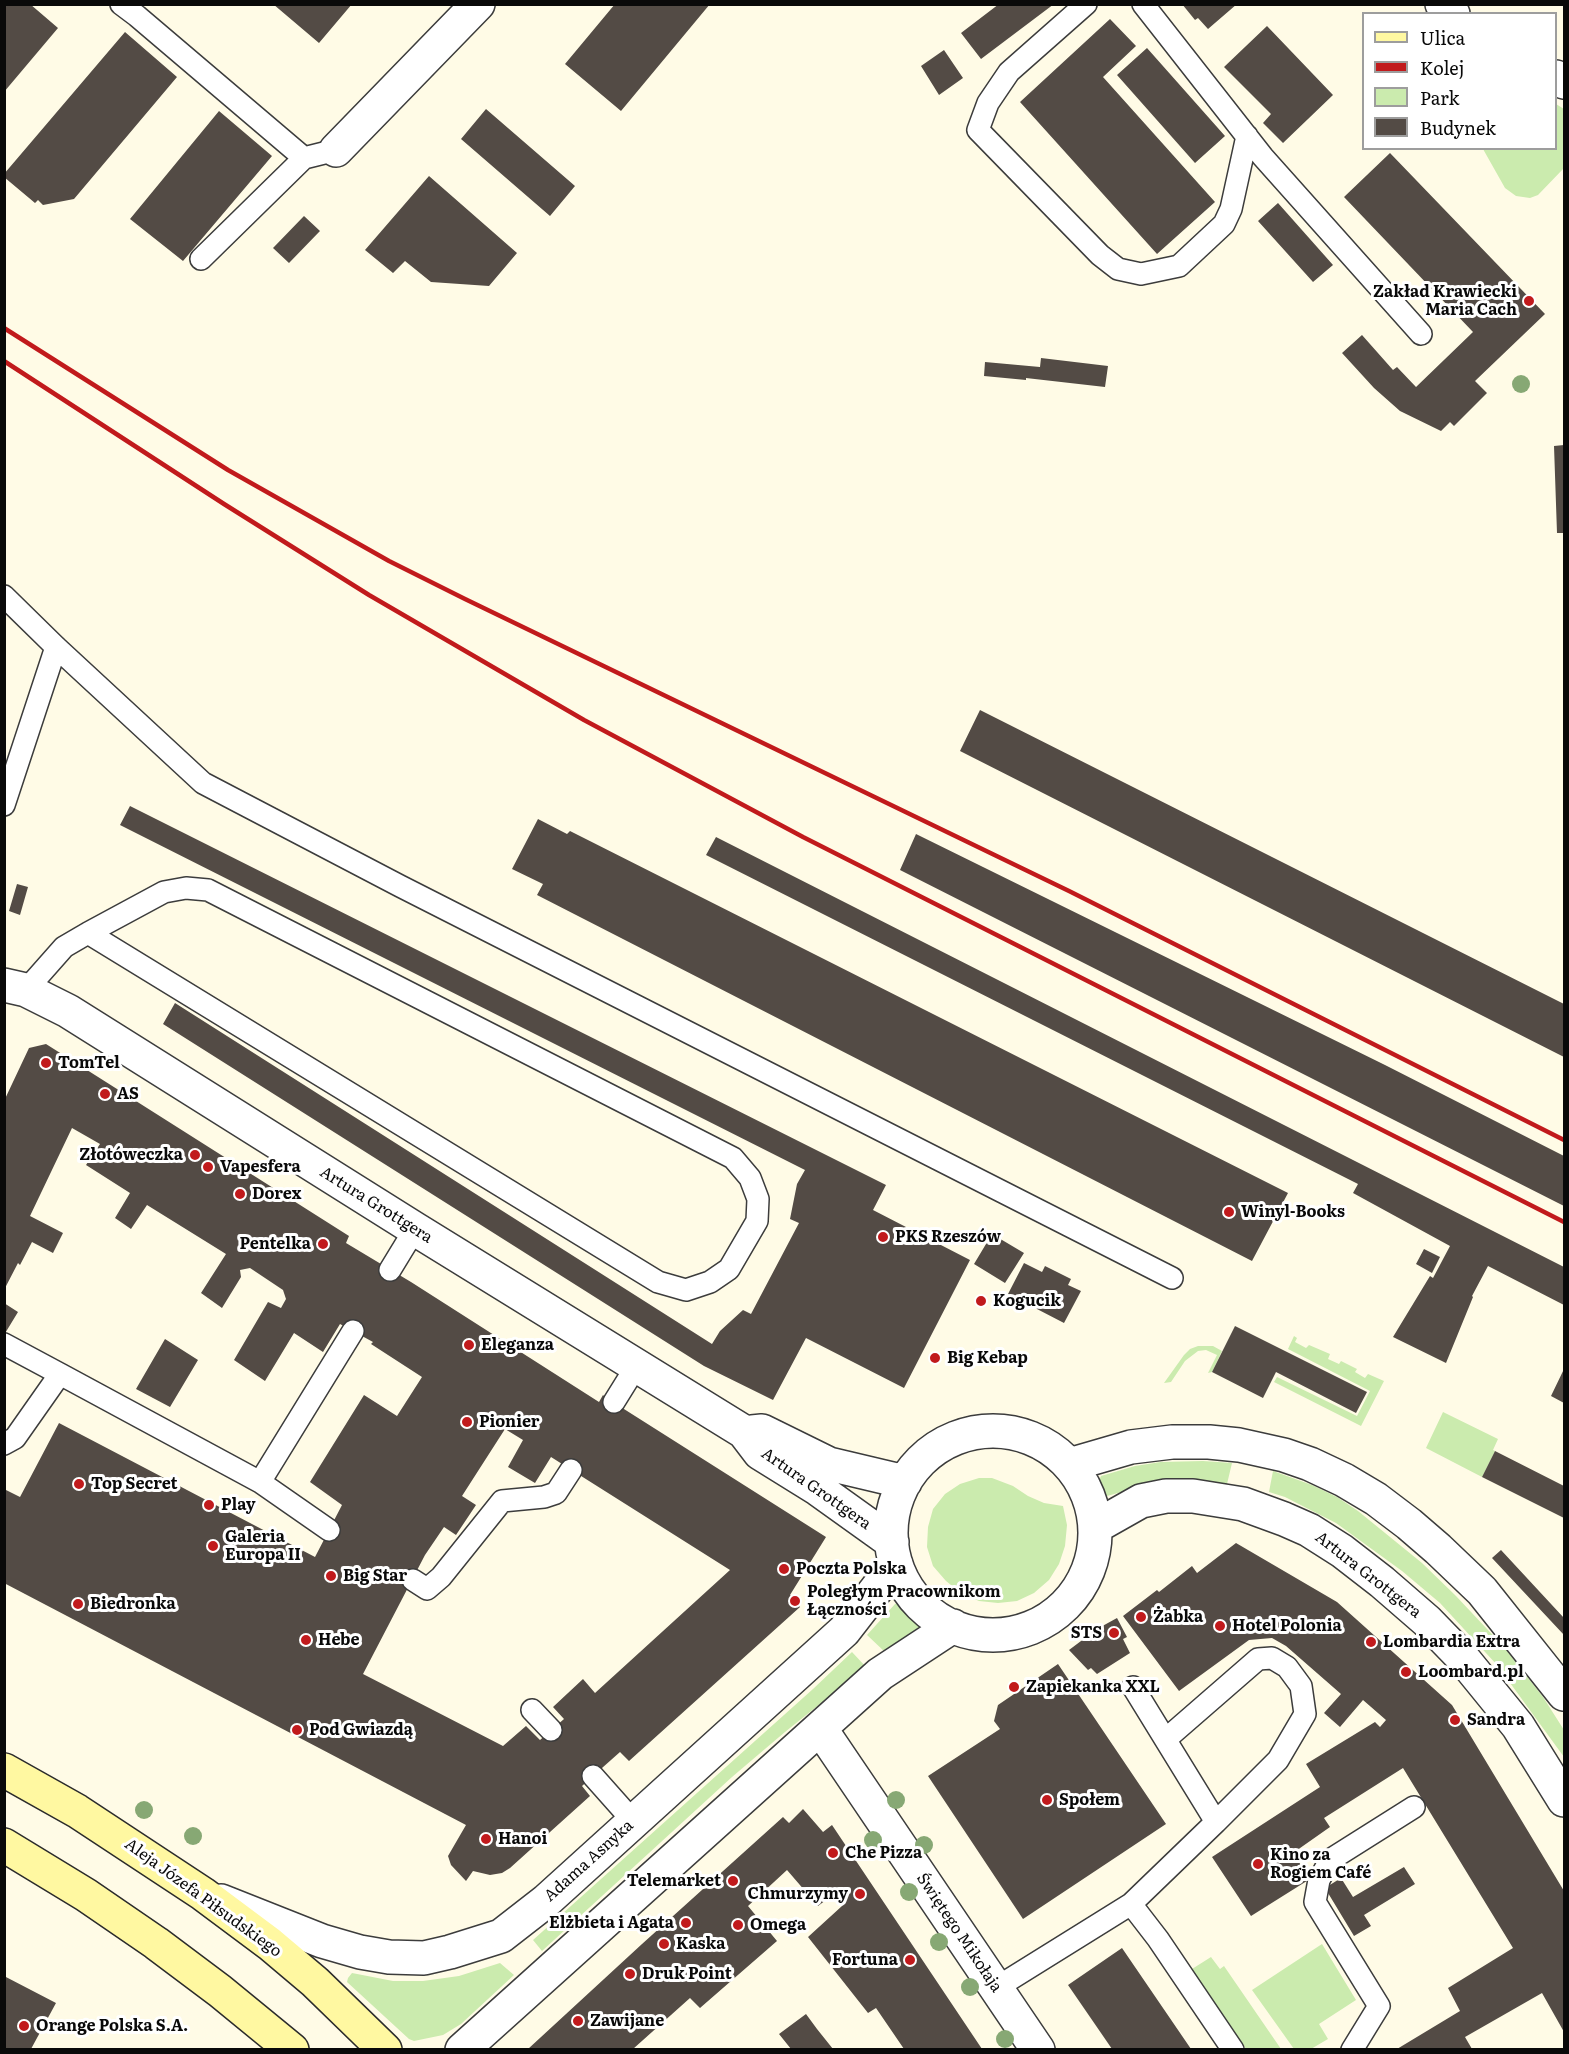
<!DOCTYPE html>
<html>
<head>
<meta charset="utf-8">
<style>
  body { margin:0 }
  #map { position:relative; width:1569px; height:2054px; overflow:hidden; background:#fffbe6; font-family:Literata,serif }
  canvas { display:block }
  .frame { position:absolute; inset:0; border:6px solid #090909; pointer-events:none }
  .legend { position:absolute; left:1362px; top:12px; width:195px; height:138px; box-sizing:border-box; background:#fff; border:2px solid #9d9d9d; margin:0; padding:8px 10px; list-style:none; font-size:18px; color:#090909 }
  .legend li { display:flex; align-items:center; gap:12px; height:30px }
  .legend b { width:30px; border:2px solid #9d9d9d }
</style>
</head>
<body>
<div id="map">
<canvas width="1569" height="2054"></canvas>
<div class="frame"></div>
<ul class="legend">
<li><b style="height:8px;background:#fff8a1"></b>Ulica</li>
<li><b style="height:8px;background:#c11a1c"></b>Kolej</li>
<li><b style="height:16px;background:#cbebae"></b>Park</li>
<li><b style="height:16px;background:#534b45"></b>Budynek</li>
</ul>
</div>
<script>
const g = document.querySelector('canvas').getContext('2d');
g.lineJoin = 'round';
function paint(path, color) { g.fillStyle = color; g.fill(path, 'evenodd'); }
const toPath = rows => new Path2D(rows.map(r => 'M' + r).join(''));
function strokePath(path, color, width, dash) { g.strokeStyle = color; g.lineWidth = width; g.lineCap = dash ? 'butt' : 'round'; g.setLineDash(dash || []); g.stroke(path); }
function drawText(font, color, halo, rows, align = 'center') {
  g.font = font + ' Literata,serif'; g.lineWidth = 6; g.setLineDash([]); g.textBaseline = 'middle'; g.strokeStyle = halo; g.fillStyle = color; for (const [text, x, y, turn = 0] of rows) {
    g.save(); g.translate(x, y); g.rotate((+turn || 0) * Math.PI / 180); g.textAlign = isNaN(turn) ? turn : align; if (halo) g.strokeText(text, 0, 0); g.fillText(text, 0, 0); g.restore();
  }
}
paint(toPath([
  [1556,104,1564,109,1564,168,1538,195,1530,198,1516,196,1505,188,1483,149,1556,148],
  [1294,1336,1297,1338,1295,1342,1306,1348,1309,1345,1330,1354,1328,1359,1339,1364,1341,1361,1357,1369,1355,1372,1365,1378,1368,1374,1384,1381,1361,1426,1274,1382,1277,1377,1357,1416,1370,1391,1288,1349],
  [1198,1346,1213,1346,1222,1351,1212,1372,1208,1373,1217,1355,1206,1350,1198,1351,1185,1361,1171,1382,1164,1383,1184,1355,1190,1349],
  [1443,1412,1498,1439,1493,1450,1495,1451,1482,1477,1426,1448],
  [1203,1461,1232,1463,1227,1484,1201,1482,1136,1488,1107,1496,1103,1494,1098,1483,1101,1476,1135,1466,1161,1462],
  [1273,1471,1312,1485,1337,1497,1358,1511,1422,1563,1456,1596,1503,1646,1543,1697,1564,1730,1564,1757,1497,1665,1440,1603,1402,1571,1336,1523,1285,1497,1269,1492],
  [979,1478,992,1478,1013,1486,1028,1496,1044,1503,1063,1506,1067,1525,1065,1546,1059,1564,1049,1580,1034,1593,1017,1601,998,1603,979,1601,961,1593,946,1581,933,1566,927,1547,928,1527,933,1509,945,1494,960,1484],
  [899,1603,903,1604,922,1626,921,1629,886,1653,867,1635,895,1604],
  [852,1652,866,1667,785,1732,732,1777,542,1951,533,1940,813,1689],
  [1322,1944,1356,2000,1319,2024,1328,2039,1311,2049,1294,2049,1252,1990],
  [1211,1957,1220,1969,1224,1966,1281,2049,1246,2049,1192,1969],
  [500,1963,514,1975,461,2024,443,2035,414,2041,409,2039,347,1982,348,1978,352,1973,393,1981,423,1981,459,1976]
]), '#cbebae');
paint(toPath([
  [4,4,30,4,58,28,4,92],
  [273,4,352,4,319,43],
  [615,4,710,4,621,111,565,64],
  [999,4,1054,4,981,59,961,33],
  [1182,4,1237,4,1208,29,1198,18,1195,20],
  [1110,19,1136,46,1103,77,1215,202,1157,254,1020,102],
  [1267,26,1333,95,1283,143,1263,123,1271,114,1224,67],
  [125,32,177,77,74,199,43,205,38,200,35,203,4,177,4,174],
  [1147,48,1225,136,1195,163,1117,75],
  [944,50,963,78,939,95,921,66],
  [486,109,575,186,550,216,461,139],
  [219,111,272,156,183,261,130,219],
  [1390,153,1545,314,1475,381,1487,393,1454,426,1450,422,1441,431,1400,411,1374,388,1342,353,1362,335,1393,370,1397,367,1416,387,1473,332,1344,197],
  [429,176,517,253,489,286,431,282,405,261,393,273,365,250],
  [1278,203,1333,265,1313,282,1258,221],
  [304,216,320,231,289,263,273,248],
  [1041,358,1108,366,1105,387,1026,378,1026,380,984,376,985,362,1040,367],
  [1564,445,1564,533,1557,533,1554,446],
  [980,710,1564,1004,1564,1057,960,751],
  [130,806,886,1185,873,1210,970,1260,904,1388,806,1338,773,1400,704,1366,163,1024,175,1003,712,1344,720,1331,743,1310,751,1314,799,1223,790,1219,797,1184,805,1170,120,825],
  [538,819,567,834,570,831,1288,1193,1252,1261,537,895,543,884,512,869],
  [916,834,1385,1065,1564,1156,1564,1206,900,870],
  [716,837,1564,1267,1564,1305,1488,1266,1472,1296,1473,1297,1446,1363,1393,1337,1430,1276,1433,1278,1450,1246,1353,1193,1358,1184,706,855],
  [17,884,28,887,20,915,9,911],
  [46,1044,349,1236,346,1243,411,1282,599,1402,603,1395,605,1397,826,1537,790,1595,800,1607,629,1761,620,1752,593,1776,582,1786,590,1796,510,1868,502,1873,490,1875,473,1871,466,1881,451,1865,448,1856,466,1825,4,1583,4,1489,20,1497,59,1423,315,1557,342,1505,310,1482,364,1395,397,1416,422,1377,371,1344,373,1342,340,1324,323,1352,294,1333,265,1381,234,1360,268,1302,281,1308,286,1299,283,1290,250,1268,240,1270,241,1277,222,1308,201,1293,226,1254,147,1205,131,1229,115,1218,130,1193,86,1165,100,1144,72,1128,30,1216,63,1233,53,1253,32,1242,20,1265,18,1263,4,1290,4,1101,29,1048],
  [505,1429,523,1440,508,1467,535,1483,551,1457,730,1570,595,1693,583,1679,553,1707,564,1719,540,1740,526,1726,503,1746,363,1674,425,1555,444,1527,456,1535,476,1505,462,1496],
  [992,1234,1024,1253,1005,1283,974,1264],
  [1424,1249,1440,1257,1432,1273,1416,1264],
  [1024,1263,1042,1272,1045,1266,1071,1279,1068,1285,1081,1291,1064,1323,1008,1294],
  [4,1303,18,1312,4,1335],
  [1235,1326,1367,1392,1356,1413,1276,1372,1263,1398,1212,1372],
  [165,1339,198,1360,170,1407,136,1389],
  [1564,1369,1564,1403,1551,1396],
  [1495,1451,1564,1486,1564,1518,1482,1477],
  [1236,1543,1337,1602,1452,1705,1564,1891,1564,2032,1542,1993,1465,2037,1472,2049,1397,2049,1460,2011,1448,1988,1513,1948,1403,1768,1324,1818,1330,1827,1293,1853,1310,1879,1251,1916,1212,1857,1320,1787,1306,1764,1375,1722,1380,1727,1386,1720,1363,1700,1340,1727,1324,1713,1341,1694,1286,1646,1272,1638,1249,1640,1179,1691,1123,1616,1157,1590,1159,1592,1192,1566,1197,1573],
  [1501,1550,1564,1618,1564,1635,1492,1558],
  [1117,1618,1127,1637,1123,1639,1130,1653,1097,1674,1091,1668,1088,1670,1069,1650,1097,1629],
  [1058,1664,1166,1824,1023,1919,928,1776,1000,1729,994,1721,998,1705],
  [803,1809,823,1832,832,1825,982,2049,904,2049,876,2008,868,2013,808,1937,842,1906,834,1894,818,1906,787,1870,748,1906,777,1941,700,2008,690,1998,633,2049,528,2049,642,1944,783,1817,789,1823],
  [1404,1867,1415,1884,1364,1915,1371,1926,1354,1936,1325,1888,1341,1878,1353,1897],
  [1122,1948,1191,2049,1112,2049,1068,1985],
  [4,1976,56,2003,31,2049,4,2049],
  [806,2014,817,2029,833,2049,791,2049,779,2034]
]), '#534b45');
const service = toPath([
  [121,4,137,16,304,158],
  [1086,4,1009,72,988,103,978,130,1100,255,1118,269,1141,274,1179,266,1224,224,1231,209,1247,136],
  [1143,4,1263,157,1421,334],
  [201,259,304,158,336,150],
  [4,596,56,647,203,783,400,886,1172,1278],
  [4,805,56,647],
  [26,990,64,947,88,933,658,1282,686,1290,710,1282,729,1269,757,1221,758,1199,750,1178,733,1158,208,890,186,888,164,892,88,933],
  [390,1270,415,1229],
  [4,1344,60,1374],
  [614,1402,637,1365],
  [4,1444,15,1438,60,1374,260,1482,353,1331],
  [260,1482,329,1530],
  [413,1580,427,1589,441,1577,502,1501,544,1497,556,1493,571,1470],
  [532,1710,551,1730],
  [1166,1739,1258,1659,1272,1658,1287,1667,1301,1686,1305,1714,1278,1760,1216,1822],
  [593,1776,633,1821],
  [1131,1904,1216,1822,1133,1687],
  [996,1988,1131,1904,1158,1939,1233,2050],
  [1352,2050,1379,2006,1315,1902,1319,1880,1330,1860,1414,1807]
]);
const minor = toPath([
  [336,150,478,4],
  [4,985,26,990,68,1011,415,1229,744,1432,760,1453,818,1489,892,1542],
  '891 1533a102 102 0 1 1 204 0a102 102 0 1 1-204 0Z',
  [752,1432,762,1431,829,1464,905,1482],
  [1069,1465,1131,1447,1172,1442,1209,1442,1239,1445,1284,1455,1310,1464,1344,1480,1376,1499,1409,1524,1438,1549,1482,1591,1564,1694],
  [1095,1527,1141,1501,1166,1496,1193,1496,1243,1504,1284,1519,1309,1530,1342,1551,1382,1582,1427,1621,1461,1656,1518,1726,1564,1800],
  [820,1728,1038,2050],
  [221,1901,322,1941,360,1952,389,1957,424,1958,450,1952,501,1936,546,1901,844,1631,896,1564],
  [462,2050,880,1674,953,1626]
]);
const tertiary = toPath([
  [1442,4,1453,14],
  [1556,77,1564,82]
]);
const secondary = toPath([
  [4,1770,77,1811,203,1894,270,1944,315,1982,385,2050],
  [4,1845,86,1895,156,1943,220,1991,292,2050]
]);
strokePath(service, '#3c3c3c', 24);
strokePath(minor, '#3c3c3c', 36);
strokePath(tertiary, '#3c3c3c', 36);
strokePath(secondary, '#2b2b2b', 36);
strokePath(service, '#fff', 21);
strokePath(minor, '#fff', 33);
strokePath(tertiary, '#fff', 33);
strokePath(secondary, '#fff8a1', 33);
strokePath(toPath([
  [4,328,228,470,389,561,465,599,1069,891,1564,1140],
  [4,361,224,504,369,595,584,720,803,837,1564,1222]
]), '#c11a1c', 4.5);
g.fillStyle = '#87a874';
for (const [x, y] of [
  [1521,384],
  [896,1800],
  [144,1810],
  [193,1836],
  [873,1840],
  [924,1845],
  [909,1892],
  [939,1942],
  [970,1987],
  [1005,2039]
]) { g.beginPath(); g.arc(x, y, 9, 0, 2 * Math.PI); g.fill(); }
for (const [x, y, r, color] of [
  [1529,301,6,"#c11a1c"],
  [46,1063,6,"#c11a1c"],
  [105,1094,6,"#c11a1c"],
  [195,1155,6,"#c11a1c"],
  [208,1167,6,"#c11a1c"],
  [240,1194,6,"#c11a1c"],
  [1229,1212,6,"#c11a1c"],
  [883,1237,6,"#c11a1c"],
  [323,1244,6,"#c11a1c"],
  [981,1301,6,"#c11a1c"],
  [469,1345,6,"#c11a1c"],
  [935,1358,6,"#c11a1c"],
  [467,1422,6,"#c11a1c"],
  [79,1484,6,"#c11a1c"],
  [209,1505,6,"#c11a1c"],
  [213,1546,6,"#c11a1c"],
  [784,1569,6,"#c11a1c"],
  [331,1576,6,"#c11a1c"],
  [795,1601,6,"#c11a1c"],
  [78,1604,6,"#c11a1c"],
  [1141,1617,6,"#c11a1c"],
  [1220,1626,6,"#c11a1c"],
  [1114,1633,6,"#c11a1c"],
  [306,1640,6,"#c11a1c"],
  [1371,1642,6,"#c11a1c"],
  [1406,1672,6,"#c11a1c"],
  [1014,1687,6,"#c11a1c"],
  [1455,1720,6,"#c11a1c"],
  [297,1730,6,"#c11a1c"],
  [1047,1800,6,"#c11a1c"],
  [486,1839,6,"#c11a1c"],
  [833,1853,6,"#c11a1c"],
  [1258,1864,6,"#c11a1c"],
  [733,1881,6,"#c11a1c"],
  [860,1894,6,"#c11a1c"],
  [686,1923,6,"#c11a1c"],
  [738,1925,6,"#c11a1c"],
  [664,1944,6,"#c11a1c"],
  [910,1960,6,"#c11a1c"],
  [630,1974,6,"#c11a1c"],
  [578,2021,6,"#c11a1c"],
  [24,2026,6,"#c11a1c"]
]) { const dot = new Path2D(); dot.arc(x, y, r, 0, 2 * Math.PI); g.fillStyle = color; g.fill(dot); strokePath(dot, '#fff', 2); }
drawText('bold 16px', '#090909', '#fff', [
  ["Zakład Krawiecki",1517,292,"right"],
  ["Maria Cach",1517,310,"right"],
  ["TomTel",58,1063],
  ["AS",117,1094],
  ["Złotóweczka",183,1155,"right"],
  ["Vapesfera",220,1167],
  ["Dorex",252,1194],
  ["Winyl-Books",1241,1212],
  ["PKS Rzeszów",895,1237],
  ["Pentelka",311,1244,"right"],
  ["Kogucik",993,1301],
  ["Eleganza",481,1345],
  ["Big Kebap",947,1358],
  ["Pionier",479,1422],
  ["Top Secret",91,1484],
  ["Play",221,1505],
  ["Galeria",225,1537],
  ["Europa II",225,1555],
  ["Poczta Polska",796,1569],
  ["Big Star",343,1576],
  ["Poległym Pracownikom",807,1592],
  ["Łączności",807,1610],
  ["Biedronka",90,1604],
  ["Żabka",1153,1617],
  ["Hotel Polonia",1232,1626],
  ["STS",1102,1633,"right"],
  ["Hebe",318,1640],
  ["Lombardia Extra",1383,1642],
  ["Loombard.pl",1418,1672],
  ["Zapiekanka XXL",1026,1687],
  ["Sandra",1467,1720],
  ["Pod Gwiazdą",309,1730],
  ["Społem",1059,1800],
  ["Hanoi",498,1839],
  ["Che Pizza",845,1853],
  ["Kino za",1270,1855],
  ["Rogiem Café",1270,1873],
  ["Telemarket",721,1881,"right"],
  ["Chmurzymy",848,1894,"right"],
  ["Elżbieta i Agata",674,1923,"right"],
  ["Omega",750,1925],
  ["Kaska",676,1944],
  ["Fortuna",898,1960,"right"],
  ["Druk Point",642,1974],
  ["Zawijane",590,2021],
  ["Orange Polska S.A.",36,2026]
], 'left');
drawText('16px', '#090909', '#fff', [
  ["Artura Grottgera",376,1205,32],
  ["Artura Grottgera",816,1489,35],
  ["Artura Grottgera",1368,1575,38],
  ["Adama Asnyka",589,1861,-42],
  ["Aleja Józefa Piłsudskiego",203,1898,36],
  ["Świętego Mikołaja",959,1933,56]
]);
</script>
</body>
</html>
